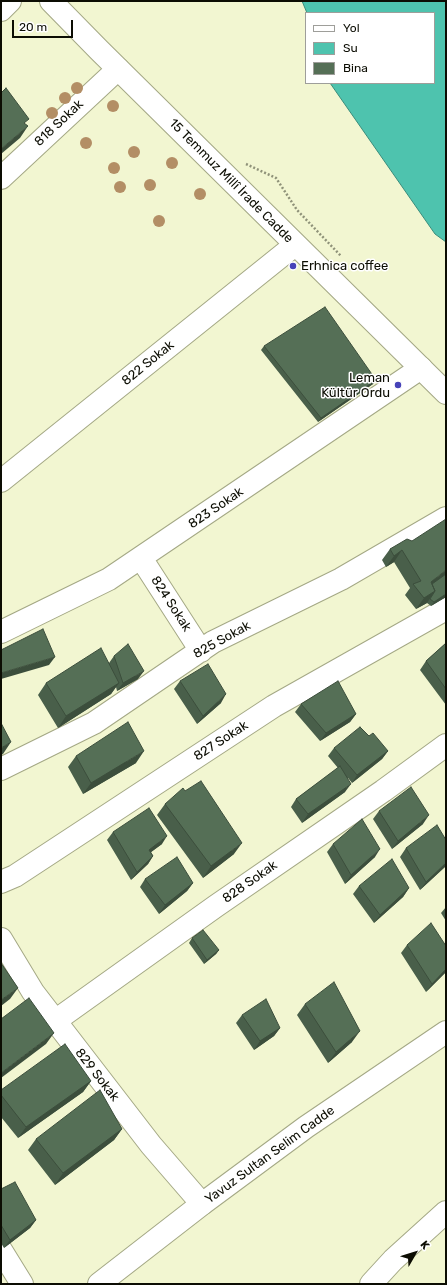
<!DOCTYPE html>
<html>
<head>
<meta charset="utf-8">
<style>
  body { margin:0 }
  #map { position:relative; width:447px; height:1285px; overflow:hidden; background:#f2f6d1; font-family:Rubik,sans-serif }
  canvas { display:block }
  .frame { position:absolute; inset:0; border:2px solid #0c0d03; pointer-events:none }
  .legend { position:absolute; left:305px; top:12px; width:130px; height:72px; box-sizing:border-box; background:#fff; border:1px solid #9e9e9a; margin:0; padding:5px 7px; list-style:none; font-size:12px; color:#0c0d03 }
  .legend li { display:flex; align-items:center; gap:8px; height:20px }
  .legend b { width:20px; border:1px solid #9e9e9a }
  .north { position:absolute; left:395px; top:1233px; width:40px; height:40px; -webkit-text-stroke:3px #fff; paint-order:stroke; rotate:51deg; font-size:11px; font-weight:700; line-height:16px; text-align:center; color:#0c0d03 }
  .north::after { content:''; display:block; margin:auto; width:14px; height:18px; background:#0c0d03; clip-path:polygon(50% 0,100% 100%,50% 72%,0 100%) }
  .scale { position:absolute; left:12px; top:20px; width:61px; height:18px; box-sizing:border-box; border:2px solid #0c0d03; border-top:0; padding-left:5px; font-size:12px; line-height:14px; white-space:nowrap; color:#0c0d03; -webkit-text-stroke:3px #fff; paint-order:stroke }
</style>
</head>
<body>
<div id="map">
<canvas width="447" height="1285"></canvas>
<div class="frame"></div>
<ul class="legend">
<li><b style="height:5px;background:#fff"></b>Yol</li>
<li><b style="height:11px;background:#4ec3ae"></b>Su</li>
<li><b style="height:11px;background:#556f56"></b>Bina</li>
</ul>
<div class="north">K</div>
<div class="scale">20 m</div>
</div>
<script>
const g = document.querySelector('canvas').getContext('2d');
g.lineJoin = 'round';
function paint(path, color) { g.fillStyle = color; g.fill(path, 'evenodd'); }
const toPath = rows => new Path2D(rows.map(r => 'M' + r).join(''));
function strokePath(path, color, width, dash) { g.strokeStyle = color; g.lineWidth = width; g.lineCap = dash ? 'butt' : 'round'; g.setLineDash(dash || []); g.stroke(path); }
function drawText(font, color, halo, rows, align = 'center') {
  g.font = font + ' Rubik,sans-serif'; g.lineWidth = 3; g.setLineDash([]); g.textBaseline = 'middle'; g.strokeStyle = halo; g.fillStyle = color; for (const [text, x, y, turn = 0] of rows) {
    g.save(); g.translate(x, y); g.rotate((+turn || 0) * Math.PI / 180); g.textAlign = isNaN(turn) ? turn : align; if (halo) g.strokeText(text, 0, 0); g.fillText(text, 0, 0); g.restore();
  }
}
const water = toPath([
  [302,1,446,1,446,242,435,234,330,83,434,83,434,13,307,13,302,1]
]);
paint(water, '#4ec3ae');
strokePath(water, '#3a8c7b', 1);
const street = toPath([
  [1,10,10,1],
  [1,178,118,69],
  [1,481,295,245],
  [141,558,201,651],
  [1,632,109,579,421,368],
  [1,769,94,723,213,642,341,579,446,518],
  [1,882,15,876,274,706,446,609],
  [1,939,33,992,151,1145,202,1204],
  [55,1021,216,906,383,791,446,745],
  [1,1250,22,1284],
  [371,1284,393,1260,446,1212]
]);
const secondary = toPath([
  [51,1,99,50,446,393],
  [99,1284,202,1204,306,1127,446,1032]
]);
strokePath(street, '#a4a885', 24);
strokePath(secondary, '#a4a885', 24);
strokePath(toPath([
  [246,164,276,178,297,210,341,256]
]), '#8f9279', 2.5, [2, 2]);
strokePath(street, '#fff', 22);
strokePath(secondary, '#fff', 22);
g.fillStyle = '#b38e65';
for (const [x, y] of [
  [77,88],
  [65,98],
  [113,106],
  [52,113],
  [86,143],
  [134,152],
  [172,163],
  [114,168],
  [150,185],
  [120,187],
  [200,194],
  [159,221]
]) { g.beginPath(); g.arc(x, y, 6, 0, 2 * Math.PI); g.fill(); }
paint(toPath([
  [264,346,376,380,373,384,318,422,261,350],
  [412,541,446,597,431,606,427,603,416,609,405,595,410,588,394,562,386,567,382,560,390,549],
  [446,643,446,705,420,670,426,661],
  [114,656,138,679,117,691,116,687,111,694,58,728,38,695,46,683,109,663],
  [180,681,221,703,197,724,174,689],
  [301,704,356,714,350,722,320,741,295,712],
  [369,736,388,751,382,759,352,783,348,778,345,792,302,823,291,807,296,799,338,768,328,756,334,748],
  [76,756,136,763,83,794,68,767],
  [185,791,234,854,203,878,157,815,165,804],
  [379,811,423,824,392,849,373,819],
  [113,832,162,844,151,852,153,856,148,864,131,880,107,840],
  [446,840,446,866,420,890,400,857,406,848],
  [333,844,375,857,345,884,327,852],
  [145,879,193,883,187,891,159,914,140,887],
  [359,886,409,888,403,897,374,923,353,894],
  [446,907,446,921,441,913],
  [192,938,219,950,216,954,204,964,189,943],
  [407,945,446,972,426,992,401,953],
  [305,1004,352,1042,328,1063,297,1015],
  [242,1015,280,1028,274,1036,254,1050,236,1023],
  [91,1081,83,1092,18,1138,1,1117,1,1090],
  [122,1129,114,1140,55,1185,28,1150,36,1139],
  [1,1189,36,1220,30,1228,4,1248,1,1243]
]), '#495f4a');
paint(toPath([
  [28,126,20,138,1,154,1,149],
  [376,380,373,384,318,422,321,418],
  [402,550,394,562,386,567,394,556],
  [446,570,446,576,427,590,431,582],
  [435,591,427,603,416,609,424,598],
  [446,594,446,597,431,606,434,602],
  [55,657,49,665,1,679,1,673],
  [144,671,138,679,117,691,123,683],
  [119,683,111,694,58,728,66,716],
  [226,694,221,703,197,724,203,716],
  [356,714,350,722,320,741,326,733],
  [11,742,3,754,1,755,1,748],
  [144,751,136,763,83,794,91,783],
  [388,751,382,759,352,783,357,775],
  [351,784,345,792,302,823,308,814],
  [429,815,423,824,392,849,398,841],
  [167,836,162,844,143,858,149,850],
  [242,843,234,854,203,878,211,866],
  [380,849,375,857,345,884,351,875],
  [153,856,148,864,131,880,137,872],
  [446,863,446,866,420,890,426,882],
  [193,883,187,891,159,914,165,905],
  [409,888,403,897,374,923,380,915],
  [219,950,216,954,204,964,207,960],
  [446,969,446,972,426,992,432,984],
  [18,988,10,999,1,1006,1,1000],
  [280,1028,274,1036,254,1050,260,1041],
  [360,1031,352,1042,328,1063,336,1052],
  [54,1033,46,1044,1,1078,1,1073],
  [91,1081,83,1092,18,1138,26,1127],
  [122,1129,114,1140,55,1185,63,1173],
  [36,1220,30,1228,4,1248,10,1240]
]), '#3c4e3c');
const building = toPath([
  [6,88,29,119,24,123,28,126,1,149,1,93,6,88],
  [325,307,376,380,321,418,264,346,325,307],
  [446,519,446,570,431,582,435,591,424,598,413,584,421,581,402,550,394,556,390,549,407,539,412,541,446,519],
  [446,574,446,594,434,602,430,599,435,591,432,584,446,574],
  [43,629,55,657,1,673,1,650,43,629],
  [446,643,446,689,426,661,446,643],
  [128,644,144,671,123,683,114,656,128,644],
  [101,648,119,683,66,716,46,683,101,648],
  [208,664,226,694,203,716,180,681,208,664],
  [338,681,356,714,326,733,301,704,338,681],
  [128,722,144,751,91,783,76,756,128,722],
  [1,723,11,742,1,748,1,723],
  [360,727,369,736,373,733,388,751,357,775,334,748,360,727],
  [340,766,351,784,308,814,296,799,340,766],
  [201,781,242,843,211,866,165,804,183,788,185,791,201,781],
  [411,787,429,815,398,841,379,811,411,787],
  [149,808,167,836,149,850,153,856,137,872,113,832,149,808],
  [362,819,380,849,351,875,333,844,362,819],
  [437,825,446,840,446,863,426,882,406,848,437,825],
  [177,857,193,883,165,905,145,879,177,857],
  [392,859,409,888,380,915,359,886,392,859],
  [431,923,446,946,446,969,432,984,407,945,431,923],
  [203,930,219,950,207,960,192,938,203,930],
  [1,963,18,988,1,1000,1,963],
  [334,982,360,1031,336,1052,305,1004,334,982],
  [29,998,54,1033,1,1073,1,1019,29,998],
  [266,999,280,1028,260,1041,242,1015,266,999],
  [65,1044,91,1081,26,1127,1,1095,1,1090,65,1044],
  [100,1090,122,1129,63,1173,36,1139,100,1090],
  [15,1182,36,1220,10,1240,1,1225,1,1189,15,1182]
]);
paint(building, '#556f56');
strokePath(building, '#3c4e3c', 1);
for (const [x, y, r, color] of [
  [293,266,4,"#4642b8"],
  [398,385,4,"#4642b8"]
]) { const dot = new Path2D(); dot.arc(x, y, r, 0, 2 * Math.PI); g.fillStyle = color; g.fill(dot); strokePath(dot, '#fff', 1.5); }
drawText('13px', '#0c0d03', '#fff', [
  ["818 Sokak",59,123,-43],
  ["15 Temmuz Millî İrade Cadde",231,181,45],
  ["822 Sokak",148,363,-39],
  ["823 Sokak",216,508,-34],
  ["824 Sokak",171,604,57],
  ["825 Sokak",222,640,-29],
  ["827 Sokak",221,741,-33],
  ["828 Sokak",250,882,-35],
  ["829 Sokak",97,1075,52],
  ["Yavuz Sultan Selim Cadde",270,1155,-36]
]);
drawText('13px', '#0c0d03', '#fff', [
  ["Erhnica coffee",301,266],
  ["Leman",390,378,"right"],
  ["Kültür Ordu",390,393,"right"]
], 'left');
</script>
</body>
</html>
